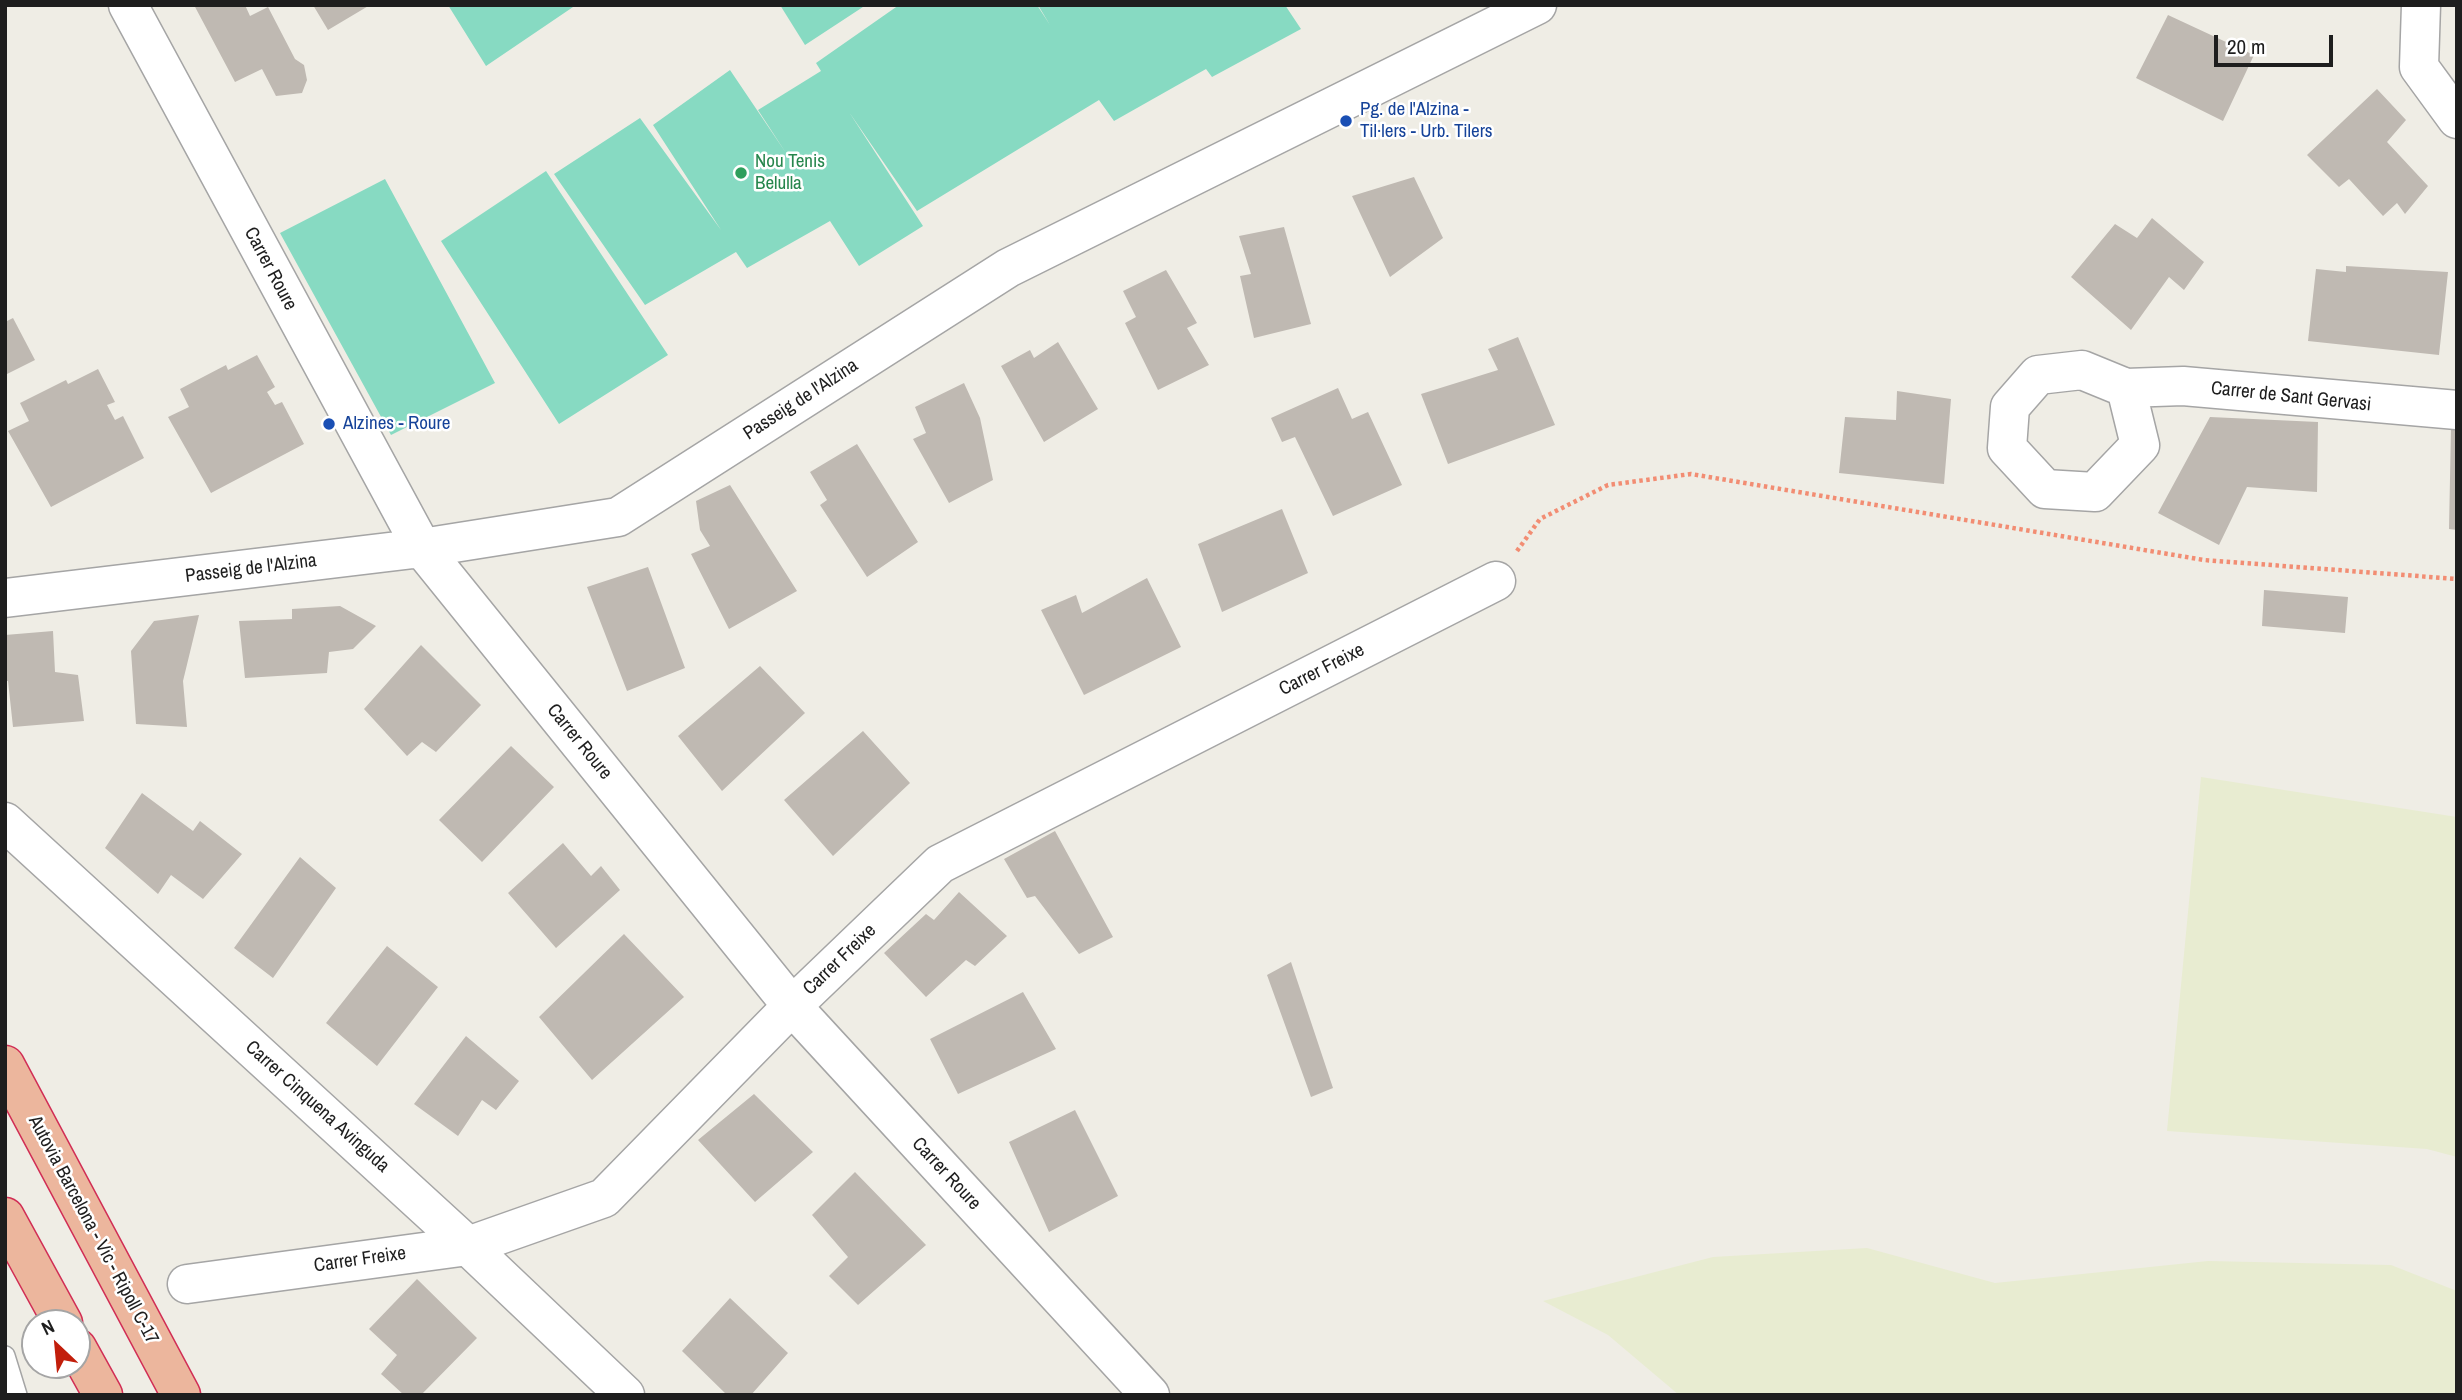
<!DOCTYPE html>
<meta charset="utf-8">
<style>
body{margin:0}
#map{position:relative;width:2462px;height:1400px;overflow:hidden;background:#efede5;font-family:"Archivo Narrow",sans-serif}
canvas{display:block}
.frame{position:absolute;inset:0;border:7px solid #1e1e1e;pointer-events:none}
.north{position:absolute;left:21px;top:1309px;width:70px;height:70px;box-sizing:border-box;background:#fff;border:2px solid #a5a5a5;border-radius:50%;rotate:334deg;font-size:19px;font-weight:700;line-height:28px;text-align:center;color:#1e1e1e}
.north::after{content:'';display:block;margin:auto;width:24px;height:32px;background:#c21e0b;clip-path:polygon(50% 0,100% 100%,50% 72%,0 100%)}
.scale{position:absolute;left:2214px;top:35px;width:119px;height:32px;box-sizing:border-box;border:4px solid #1e1e1e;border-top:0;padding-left:9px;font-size:21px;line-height:24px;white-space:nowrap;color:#1e1e1e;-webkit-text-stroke:5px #fff;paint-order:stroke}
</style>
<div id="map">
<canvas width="2462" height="1400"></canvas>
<div class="frame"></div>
<div class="north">N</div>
<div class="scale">20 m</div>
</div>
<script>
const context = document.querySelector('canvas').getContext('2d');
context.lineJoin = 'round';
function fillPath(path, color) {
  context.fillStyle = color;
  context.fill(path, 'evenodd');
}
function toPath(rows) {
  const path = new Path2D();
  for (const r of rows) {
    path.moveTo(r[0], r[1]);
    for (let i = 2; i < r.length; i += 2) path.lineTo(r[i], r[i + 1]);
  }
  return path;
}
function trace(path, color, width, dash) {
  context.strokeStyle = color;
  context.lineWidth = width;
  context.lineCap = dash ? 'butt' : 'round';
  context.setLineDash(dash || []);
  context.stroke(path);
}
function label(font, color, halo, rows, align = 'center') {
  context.font = font + ' "Archivo Narrow",sans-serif';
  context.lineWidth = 5;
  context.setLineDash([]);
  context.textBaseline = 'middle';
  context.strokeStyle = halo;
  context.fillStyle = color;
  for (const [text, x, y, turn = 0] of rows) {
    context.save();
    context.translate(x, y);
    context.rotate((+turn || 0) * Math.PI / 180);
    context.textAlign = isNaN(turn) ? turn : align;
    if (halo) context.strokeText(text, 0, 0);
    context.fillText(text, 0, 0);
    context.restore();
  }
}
fillPath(toPath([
 [2201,777,2457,817,2457,1157,2427,1149,2167,1131],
 [1867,1248,1995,1283,2208,1261,2391,1265,2457,1291,2457,1395,1679,1395,1608,1335,1543,1301,1713,1257]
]), '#e8ecd1');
fillPath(toPath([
 [448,5,576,5,486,66],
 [780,5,866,5,805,45],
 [899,5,1037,5,1050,25,1038,5,1285,5,1301,29,1212,77,1206,69,1114,121,1099,100,917,211,849,112,923,226,859,266,830,221,747,268,736,252,645,305,554,174,640,118,721,230,653,125,730,70,786,153,758,110,821,71,816,63],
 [546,171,668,355,559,424,441,241],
 [385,179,495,383,391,435,280,233]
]), '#87dac2');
fillPath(toPath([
 [194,5,245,5,250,16,268,7,295,59,304,65,307,80,302,93,276,96,262,69,235,82],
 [313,5,370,5,328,30],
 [2168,15,2254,55,2223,121,2136,78],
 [2377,89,2406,120,2387,142,2428,186,2405,214,2397,203,2383,216,2349,179,2339,187,2307,155],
 [1414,177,1443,238,1390,277,1352,196],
 [2152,218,2204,262,2184,290,2169,277,2131,330,2071,277,2115,224,2137,238],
 [1284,227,1311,324,1254,338,1240,276,1251,274,1239,236],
 [2346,266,2448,272,2439,355,2308,341,2316,269,2346,272],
 [1166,270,1197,323,1187,328,1209,365,1158,390,1125,323,1136,317,1123,291],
 [13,318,35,360,5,375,5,322],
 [1518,337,1555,425,1448,464,1421,394,1498,370,1488,349],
 [1058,342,1098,409,1044,442,1001,366,1030,350,1034,358],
 [257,355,275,387,267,392,275,405,282,402,304,444,211,493,168,417,189,407,180,389,226,365,228,370],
 [98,369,115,402,107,405,115,420,123,416,144,458,51,507,8,431,29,421,20,403,66,380,68,384],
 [964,383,980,418,993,480,949,503,913,439,926,433,915,407],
 [1338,388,1352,419,1368,412,1402,485,1333,516,1295,437,1282,442,1271,418],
 [1897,391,1951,399,1944,484,1839,473,1845,417,1896,420],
 [2210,417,2318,422,2317,492,2247,487,2219,545,2158,513],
 [2451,428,2457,428,2457,530,2449,529],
 [857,444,918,542,867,577,820,505,827,500,810,472],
 [730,485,797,591,729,629,691,554,710,546,700,530,696,501],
 [1282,509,1308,573,1222,612,1198,544],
 [648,567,685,668,627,691,587,587],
 [1147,578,1181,647,1084,695,1041,610,1076,595,1082,613],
 [2264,590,2348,597,2345,633,2262,626],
 [340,606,376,626,353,649,329,652,327,673,245,678,239,621,292,619,292,609],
 [199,615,183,681,187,727,136,724,131,651,154,621],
 [53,631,55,672,78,675,84,721,13,727,8,681,5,681,5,635],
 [421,645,481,705,436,752,422,742,407,756,364,709],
 [760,666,805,713,722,791,678,736],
 [863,731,910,783,833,856,784,800],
 [511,746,554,787,482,862,439,820],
 [142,793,193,831,200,821,242,854,203,899,171,875,158,894,105,848],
 [1055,831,1113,937,1079,954,1035,896,1027,898,1004,859],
 [563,843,591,876,601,866,620,890,556,948,508,893],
 [300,857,336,888,273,978,234,948],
 [959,892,1007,936,975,966,966,960,926,997,884,953,926,914,934,920],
 [624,934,684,997,592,1080,539,1017],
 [387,946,438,987,377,1066,326,1023],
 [1291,962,1333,1088,1311,1097,1267,975],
 [1023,992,1056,1049,958,1094,930,1039],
 [466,1036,519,1081,496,1110,482,1100,458,1136,414,1104],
 [754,1094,813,1152,755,1202,698,1140],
 [1075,1110,1118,1196,1049,1232,1009,1142],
 [855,1172,926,1245,858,1305,829,1276,848,1257,812,1215],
 [417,1279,477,1338,421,1395,404,1395,381,1374,397,1355,369,1329],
 [730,1298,788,1353,751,1395,727,1395,682,1351]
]), '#bfb9b2');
const service = toPath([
 [5,1356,17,1395]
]);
const minor = toPath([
 [128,5,422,548,792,1006,1150,1395],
 [2421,5,2419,67,2457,119],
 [2126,388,2140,445,2095,492,2045,489,2007,448,2010,407,2038,375,2082,370,2126,388,2183,386,2457,410],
 [5,598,422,548,618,517,1008,268,1537,5],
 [5,822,468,1246,625,1395],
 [187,1284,468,1246,604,1198,792,1006,940,864,1496,581]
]);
const trunk = toPath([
 [5,1065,181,1395],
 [5,1217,63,1323],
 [77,1348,103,1395]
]);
trace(service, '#a5a5a5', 22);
trace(minor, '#a5a5a5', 41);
trace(trunk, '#d12e55', 41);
trace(toPath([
 [1517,551,1540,519,1608,485,1691,474,2204,560,2457,579]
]), '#f28d73', 4.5, [3.5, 3.5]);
trace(service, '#fff', 19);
trace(minor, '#fff', 38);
trace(trunk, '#ecb69d', 38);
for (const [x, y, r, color] of [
 [1346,121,7,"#1a4fb4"],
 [741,173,7,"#2e9e5b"],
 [329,424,7,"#1a4fb4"]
]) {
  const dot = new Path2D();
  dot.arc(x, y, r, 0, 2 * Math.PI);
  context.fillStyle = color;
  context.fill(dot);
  trace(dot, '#fff', 2.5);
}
label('19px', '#164399', '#fff', [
 ["Pg. de l'Alzina -",1360,110],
 ["Til·lers - Urb. Tilers",1360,132],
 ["Alzines - Roure",343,424]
], 'left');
label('19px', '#27864d', '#fff', [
 ["Nou Tenis",755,162],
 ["Belulla",755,184]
], 'left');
label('19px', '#1e1e1e', '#fff', [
 ["Carrer Roure",270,269,62],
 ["Carrer de Sant Gervasi",2291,397,6],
 ["Passeig de l'Alzina",801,400,-33],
 ["Passeig de l'Alzina",251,569,-7],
 ["Carrer Freixe",1322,670,-27],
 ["Carrer Roure",579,742,51],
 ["Carrer Freixe",840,960,-44],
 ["Carrer Cinquena Avinguda",317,1107,42],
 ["Carrer Roure",946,1174,47],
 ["Autovia Barcelona - Vic - Ripoll C-17",93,1230,62],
 ["Carrer Freixe",360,1260,-8]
]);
</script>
